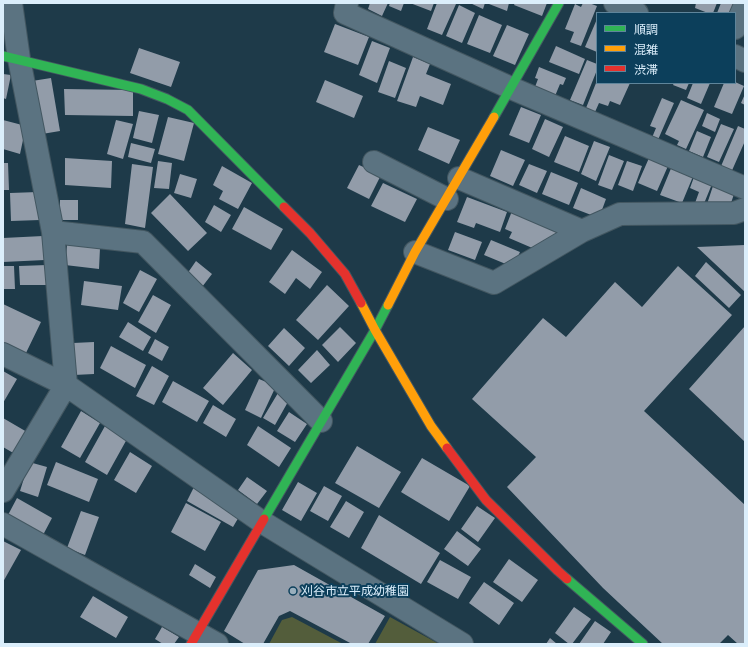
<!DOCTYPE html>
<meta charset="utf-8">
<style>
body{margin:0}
#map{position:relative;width:748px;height:647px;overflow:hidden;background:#1e3a49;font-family:"Asap Condensed","Noto Sans JP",sans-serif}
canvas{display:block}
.frame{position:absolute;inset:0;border:4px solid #dbeefb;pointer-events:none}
.legend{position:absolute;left:596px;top:12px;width:140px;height:72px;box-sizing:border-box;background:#0c3f5b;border:1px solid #5f859b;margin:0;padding:5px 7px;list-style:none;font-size:12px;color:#dbeefb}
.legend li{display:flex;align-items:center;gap:8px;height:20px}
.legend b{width:20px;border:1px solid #5f859b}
</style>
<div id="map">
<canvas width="748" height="647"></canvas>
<div class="frame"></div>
<ul class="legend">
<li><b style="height:5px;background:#30b455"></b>順調</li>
<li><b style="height:5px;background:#ff9f0a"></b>混雑</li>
<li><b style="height:5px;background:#e5322d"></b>渋滞</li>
</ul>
</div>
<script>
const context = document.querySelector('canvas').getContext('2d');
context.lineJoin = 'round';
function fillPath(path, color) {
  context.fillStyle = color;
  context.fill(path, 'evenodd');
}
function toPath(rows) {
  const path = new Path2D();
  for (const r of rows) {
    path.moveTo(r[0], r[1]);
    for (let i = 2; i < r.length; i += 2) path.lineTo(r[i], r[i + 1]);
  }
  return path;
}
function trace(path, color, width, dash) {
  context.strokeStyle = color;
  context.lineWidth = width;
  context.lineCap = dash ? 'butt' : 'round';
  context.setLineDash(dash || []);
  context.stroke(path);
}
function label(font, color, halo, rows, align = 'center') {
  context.font = font + ' "Asap Condensed","Noto Sans JP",sans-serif';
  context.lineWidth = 4;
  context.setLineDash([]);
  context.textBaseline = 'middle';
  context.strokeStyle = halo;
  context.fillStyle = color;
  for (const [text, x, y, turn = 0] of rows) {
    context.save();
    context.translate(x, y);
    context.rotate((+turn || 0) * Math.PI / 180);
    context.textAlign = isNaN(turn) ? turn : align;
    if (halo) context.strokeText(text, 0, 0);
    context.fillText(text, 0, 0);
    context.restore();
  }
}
fillPath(toPath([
 [292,617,343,644,269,644,282,620],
 [390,617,439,644,375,644]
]), '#535d3b');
fillPath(toPath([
 [370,3,388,3,382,16,368,9],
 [390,3,404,3,401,11,389,6],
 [410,3,434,3,431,11],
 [437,3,456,4,442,35,427,29],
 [470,3,485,3,483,9],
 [490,3,509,3,507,11,489,4],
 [515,3,547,3,542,16,514,5],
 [583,3,589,3,597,6,581,46,570,42,574,32,565,29,575,4,581,7],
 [696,3,717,3,713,13,708,13,695,8],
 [721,3,739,3,735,13,717,13],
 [459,5,475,13,462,43,446,36],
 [479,15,502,25,490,53,467,44],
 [597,19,597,52,585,47],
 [335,24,369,37,358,65,324,52],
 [507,25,529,34,515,65,493,56],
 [372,41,390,48,377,83,359,75],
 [556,46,585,59,579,74,549,62],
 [139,48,180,62,171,87,130,73],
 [413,57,430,64,426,74,451,84,443,105,420,96,416,107,397,101],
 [587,60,597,64,597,70,583,105,570,100],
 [389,61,406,68,395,98,378,92],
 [539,67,566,78,563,85,560,84,555,96,535,87,538,79,535,78],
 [3,74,11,75,6,99,3,98],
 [51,78,60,131,42,134,32,81],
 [325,80,363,96,354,118,316,102],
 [735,82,744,86,732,114,714,107,724,83],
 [596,83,630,83,620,105,610,101,608,106,599,103,595,112,586,108],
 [674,83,689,83,686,90,673,85],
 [693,83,710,83,701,104,687,98],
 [64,89,133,90,133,116,65,115],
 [745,94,745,105,741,103],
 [662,98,674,103,657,142,651,140,656,128,650,126],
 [681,100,704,110,686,149,677,145,679,141,665,134],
 [521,107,541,115,529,143,509,135],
 [139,111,159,115,152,143,133,138],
 [707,113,720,119,715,132,702,126],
 [168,117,194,123,184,161,158,154],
 [545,119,563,127,549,157,532,149],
 [3,120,26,126,20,154,3,149],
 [116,120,133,124,123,159,107,154],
 [721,124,734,129,719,162,707,157],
 [738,126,745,129,745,141,730,175,719,171],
 [428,127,460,140,449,164,418,150],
 [697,131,711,137,703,157,689,151],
 [565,136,589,146,579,172,554,162],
 [594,141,610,147,596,181,581,174],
 [131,143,155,149,151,163,128,157],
 [501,150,525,160,513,186,490,176],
 [609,155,624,161,612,190,598,185],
 [65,158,112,161,111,188,65,185],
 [649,158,668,166,657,191,638,183],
 [158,161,172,163,169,189,154,188],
 [627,161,642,166,633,191,618,185],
 [3,163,8,163,9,190,3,190],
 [132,164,153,167,145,228,125,224],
 [529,164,547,171,537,193,519,185],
 [359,165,381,175,369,199,347,188],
 [222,166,252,183,238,209,219,199,223,191,213,185],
 [672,166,694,174,682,203,660,195],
 [551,172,578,183,569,205,542,194],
 [180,174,197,179,191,198,174,193],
 [694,177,712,184,703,206,695,203,699,192,690,188],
 [383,183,417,199,405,222,371,206],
 [713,186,734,194,730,206,707,204],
 [581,188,606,199,599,218,573,208],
 [38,192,40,220,11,221,10,193],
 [170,194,207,233,188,251,151,213],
 [467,197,507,212,500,232,476,223,474,228,457,222],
 [60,200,78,200,78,220,60,220],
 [214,205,231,215,221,232,205,222],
 [244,207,283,229,271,250,232,229],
 [512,211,559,230,552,247,541,242,537,250,509,238,512,232,505,229],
 [455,232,482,242,475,260,448,250],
 [43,236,45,260,3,262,3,238],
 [491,240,520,252,513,267,484,255],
 [67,245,100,248,99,269,65,265],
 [745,245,745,292,697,247],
 [292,250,322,272,310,289,296,278,285,294,269,282],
 [196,261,212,274,202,287,187,274],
 [706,262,741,295,729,308,695,276],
 [47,265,48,285,20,285,19,266],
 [3,266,14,266,15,289,3,289],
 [678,266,732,315,644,411,745,505,745,644,738,644,728,635,719,644,663,644,603,588,507,487,536,457,472,399,543,318,566,337,615,282,642,307],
 [140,270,157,279,139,312,123,303],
 [84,281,122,286,118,310,81,305],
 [327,285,349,306,318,340,296,320],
 [153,295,171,305,156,333,138,322],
 [3,304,41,322,25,355,3,345],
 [128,322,151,337,143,351,119,337],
 [745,326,745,442,689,389],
 [340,327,356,343,338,362,322,345],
 [284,328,305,348,289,366,268,346],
 [155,339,169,347,162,361,148,353],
 [94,342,94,374,74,375,73,343],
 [111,346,146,365,135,388,100,368],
 [317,350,330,365,311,383,298,370],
 [233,353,252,370,223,405,203,388],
 [152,366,169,376,154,405,136,396],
 [3,371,17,379,3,403],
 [259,379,276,386,261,418,245,410],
 [173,381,209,401,197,422,162,402],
 [278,393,289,400,275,425,263,418],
 [213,405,236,419,226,437,203,423],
 [81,411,100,423,80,458,61,447],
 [289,412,307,424,295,442,277,431],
 [3,418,27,432,15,454,3,447],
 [105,426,127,439,107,475,85,462],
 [258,426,291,448,279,467,247,445],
 [357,446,401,472,379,508,335,483],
 [130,452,152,466,136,493,114,480],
 [422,458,470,486,449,521,401,492],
 [29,462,47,467,38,497,20,491],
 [56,462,98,479,89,502,47,485],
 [247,477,267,491,257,504,238,490],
 [298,482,317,493,301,521,282,510],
 [195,485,240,515,233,527,187,501],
 [324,486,342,496,328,521,310,511],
 [17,498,52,518,43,535,8,515],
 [346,501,364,512,349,538,330,527],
 [186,503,221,522,205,551,171,532],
 [477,506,495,518,478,542,461,529],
 [81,511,99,517,85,555,67,548],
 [379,515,440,553,421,584,361,548],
 [457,531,481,549,468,566,444,549],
 [3,541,21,550,3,582],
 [509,559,538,580,522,602,493,582],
 [440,560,471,577,458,599,427,582],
 [195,564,216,577,210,588,189,575],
 [294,565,385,616,368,644,352,644,290,611,279,616,263,644,245,644,224,631,258,570],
 [484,582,514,603,499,625,469,603],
 [93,596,128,617,116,638,80,617],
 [574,607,591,619,572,644,569,644,555,633],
 [595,621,611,632,603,644,579,644],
 [162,627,179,637,174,644,163,644,155,639],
 [550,638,557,644,546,644]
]), '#929ca9');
const street = toPath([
 [347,3,345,13,511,88,745,188],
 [615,3,637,13],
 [735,28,745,5],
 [735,56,745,61],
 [374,162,447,199],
 [459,178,582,231],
 [53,232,143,242,321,421],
 [415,252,494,283,582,231,620,214,734,213,745,209],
 [3,354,66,385,262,522,462,644],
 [3,491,66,385,53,232,19,59,11,3],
 [3,524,217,644]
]);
const fast = toPath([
 [3,56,141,89,167,99,188,110,284,207],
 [494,117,559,3],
 [264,519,375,330,388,305],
 [567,579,643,644]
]);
const slow = toPath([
 [361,303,375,330,431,426,447,448],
 [388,305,415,252,494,117]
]);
const jam = toPath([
 [284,207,310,233,345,274,361,303],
 [447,448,486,500,558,571,567,579],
 [191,644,264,519]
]);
trace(street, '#435761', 24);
trace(fast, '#435761', 11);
trace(slow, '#435761', 11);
trace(jam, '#435761', 11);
trace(street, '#5b7381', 22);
trace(fast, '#30b455', 9);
trace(slow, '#ff9f0a', 9);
trace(jam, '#e5322d', 9);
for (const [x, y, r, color] of [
 [293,591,4,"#99afbd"]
]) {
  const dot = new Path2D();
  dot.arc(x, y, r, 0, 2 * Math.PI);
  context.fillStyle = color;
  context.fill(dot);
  trace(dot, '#0c3f5b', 1.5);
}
label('12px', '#dbeefb', '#0c3f5b', [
 ["刈谷市立平成幼稚園",301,591]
], 'left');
</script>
